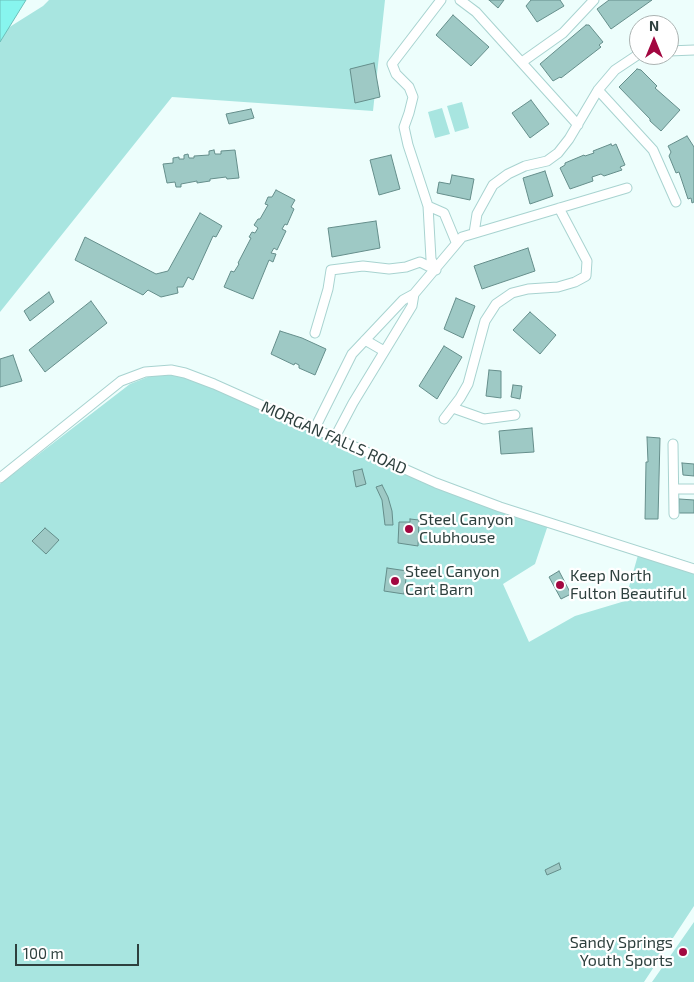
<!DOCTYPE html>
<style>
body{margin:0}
#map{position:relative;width:694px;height:982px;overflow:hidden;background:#edfefc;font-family:"Exo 2",sans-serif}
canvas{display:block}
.north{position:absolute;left:629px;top:15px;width:50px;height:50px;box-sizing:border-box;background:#fff;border:1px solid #abb3b2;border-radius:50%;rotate:0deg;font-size:14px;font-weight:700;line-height:20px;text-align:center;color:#2e403e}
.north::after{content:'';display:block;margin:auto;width:18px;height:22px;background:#a20740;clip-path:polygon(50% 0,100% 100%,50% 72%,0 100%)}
.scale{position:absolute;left:15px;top:944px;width:124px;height:22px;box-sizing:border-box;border:2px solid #2e403e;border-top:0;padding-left:6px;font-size:15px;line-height:18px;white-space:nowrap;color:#2e403e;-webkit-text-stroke:4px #fff;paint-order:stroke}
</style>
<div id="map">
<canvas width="694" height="982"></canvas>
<div class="north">N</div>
<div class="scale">100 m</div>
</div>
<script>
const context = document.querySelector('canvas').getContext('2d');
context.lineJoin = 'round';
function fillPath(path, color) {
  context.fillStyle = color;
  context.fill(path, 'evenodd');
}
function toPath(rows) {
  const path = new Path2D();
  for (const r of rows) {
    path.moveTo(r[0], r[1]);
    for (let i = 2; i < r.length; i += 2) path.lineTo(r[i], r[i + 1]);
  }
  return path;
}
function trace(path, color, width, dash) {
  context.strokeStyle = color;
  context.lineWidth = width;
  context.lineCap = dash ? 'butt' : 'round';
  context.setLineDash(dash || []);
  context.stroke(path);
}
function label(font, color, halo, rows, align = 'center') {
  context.font = font + ' "Exo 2",sans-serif';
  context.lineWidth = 4.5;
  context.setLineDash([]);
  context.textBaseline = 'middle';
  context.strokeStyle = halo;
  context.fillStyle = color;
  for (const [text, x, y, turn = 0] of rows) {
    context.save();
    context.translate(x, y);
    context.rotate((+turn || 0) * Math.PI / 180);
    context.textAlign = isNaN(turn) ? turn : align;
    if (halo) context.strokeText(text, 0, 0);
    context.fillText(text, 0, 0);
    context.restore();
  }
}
fillPath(toPath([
 [49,0,385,0,373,111,172,97,0,312,0,33,43,6],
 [462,102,469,128,455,132,447,106],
 [442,108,450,134,435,138,428,112],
 [173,367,389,464,550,519,535,564,503,584,529,642,575,616,625,601,640,548,671,556,694,564,694,906,644,982,0,982,0,484,130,384],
 [694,922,694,982,652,982]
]), '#a8e5e0');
const water = toPath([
 [0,0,26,0,0,42,0,0]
]);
fillPath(water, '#87f5ee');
trace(water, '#6cbfb9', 1);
const building = toPath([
 [489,0,504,0,498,8,489,0],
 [531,0,560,0,564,6,537,22,526,6,531,0],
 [609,0,652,0,611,29,597,9,609,0],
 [453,15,489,47,471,66,436,35,453,15],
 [586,25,589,25,603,42,599,45,601,47,561,78,560,77,553,81,540,64,586,25],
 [374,63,380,97,355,103,350,69,374,63],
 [637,69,641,70,657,86,655,88,680,110,661,131,650,121,650,119,619,87,637,69],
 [531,100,549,124,530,138,512,113,531,100],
 [251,109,254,118,229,124,226,114,251,109],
 [687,136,694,147,694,202,692,203,691,198,688,199,679,172,676,173,669,156,671,152,668,146,687,136],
 [611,144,612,146,616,144,625,165,620,167,622,170,604,176,601,174,592,177,593,181,570,189,560,168,565,165,565,163,584,155,585,156,594,153,593,151,611,144],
 [214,150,215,154,221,154,221,151,235,150,239,178,227,179,226,177,210,179,210,181,197,183,197,181,181,184,181,187,176,187,175,182,167,183,163,164,173,163,173,158,179,157,179,159,184,159,184,155,188,154,189,158,194,158,194,156,209,155,209,151,214,150],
 [391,155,400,189,379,195,370,160,391,155],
 [545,171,553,196,530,204,523,178,545,171],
 [452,175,474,179,470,200,437,193,439,182,450,184,452,175],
 [276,190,295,200,291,207,294,209,287,225,285,224,282,229,286,231,277,250,274,248,271,253,276,254,273,262,269,260,253,299,224,287,231,271,234,272,239,264,238,263,251,238,249,237,252,232,255,233,258,228,254,225,258,219,260,219,268,205,265,204,268,197,272,197,276,190],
 [200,213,222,226,216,237,213,236,193,280,188,277,183,287,177,287,178,293,161,297,148,290,143,295,75,260,85,237,156,274,168,271,200,213],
 [376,221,380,248,332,257,328,228,376,221],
 [528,248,535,271,482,289,474,266,528,248],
 [49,292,54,302,30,321,24,311,49,292],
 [456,298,475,306,463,338,444,329,456,298],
 [91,301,107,323,45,372,29,350,91,301],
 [530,312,556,335,540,354,513,330,530,312],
 [280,331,302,338,326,349,315,375,299,368,299,365,295,363,294,365,271,354,280,331],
 [444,346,462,357,437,399,419,386,444,346],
 [13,355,22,381,0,387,0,359,13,355],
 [489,370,501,371,501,398,486,396,489,370],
 [513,385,522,386,520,399,511,397,513,385],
 [532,428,534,452,501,454,499,431,532,428],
 [647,437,660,438,658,519,645,519,646,462,648,462,647,437],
 [682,463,694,464,694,476,683,475,682,463],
 [362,469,366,484,356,487,353,471,362,469],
 [382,485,388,497,392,511,393,525,385,525,382,500,376,487,382,485],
 [679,499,694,500,694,513,679,513,679,499],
 [410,519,419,520,418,546,398,543,399,522,410,522,410,519],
 [45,528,59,540,46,554,32,541,45,528],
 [387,568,407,571,404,594,384,591,387,568],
 [559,571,571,594,561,599,549,577,559,571],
 [559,863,561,869,547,875,545,870,559,863]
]);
fillPath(building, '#9ec9c5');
trace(building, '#658e8b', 1);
const street = toPath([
 [460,0,476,12,578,125],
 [669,51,694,50],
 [522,62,563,33,594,0],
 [598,90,653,150,676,202],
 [428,206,444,213,456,242],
 [474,233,477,214,493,185,508,174,525,166,547,161,558,153,569,139,598,90,615,70,639,54],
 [436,270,431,259,428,206,408,145,404,127,409,113,413,97,409,87,396,74,392,64,441,0],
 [315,333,328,289,331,270,363,266,389,269,406,267,420,262,436,270],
 [365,340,384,351],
 [453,408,484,419,515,415],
 [444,419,460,398,468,384,485,321,496,304,512,293,528,289,558,287,575,282,586,276,587,261,559,208],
 [314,430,352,354,403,300,414,294,462,237,627,188],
 [334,439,353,403,412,306,414,294],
 [673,444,674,514],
 [0,478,121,381,145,372,171,370,185,373,214,384,436,483,500,507,694,569],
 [674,489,694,489]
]);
trace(street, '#a8d3d0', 11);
trace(street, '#fff', 9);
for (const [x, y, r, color] of [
 [409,529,5,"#a20740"],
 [395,581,5,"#a20740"],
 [560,585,5,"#a20740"],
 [683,952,5,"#a20740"]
]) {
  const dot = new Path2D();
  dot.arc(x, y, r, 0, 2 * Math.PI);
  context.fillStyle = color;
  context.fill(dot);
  trace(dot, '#fff', 2);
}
label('16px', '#2e403e', '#fff', [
 ["MORGAN FALLS ROAD",334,438,24]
]);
label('16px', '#2e403e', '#fff', [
 ["Steel Canyon",419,520],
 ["Clubhouse",419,538],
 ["Steel Canyon",405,572],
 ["Cart Barn",405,590],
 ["Keep North",570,576],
 ["Fulton Beautiful",570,594],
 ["Sandy Springs",673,943,"right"],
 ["Youth Sports",673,961,"right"]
], 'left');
</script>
